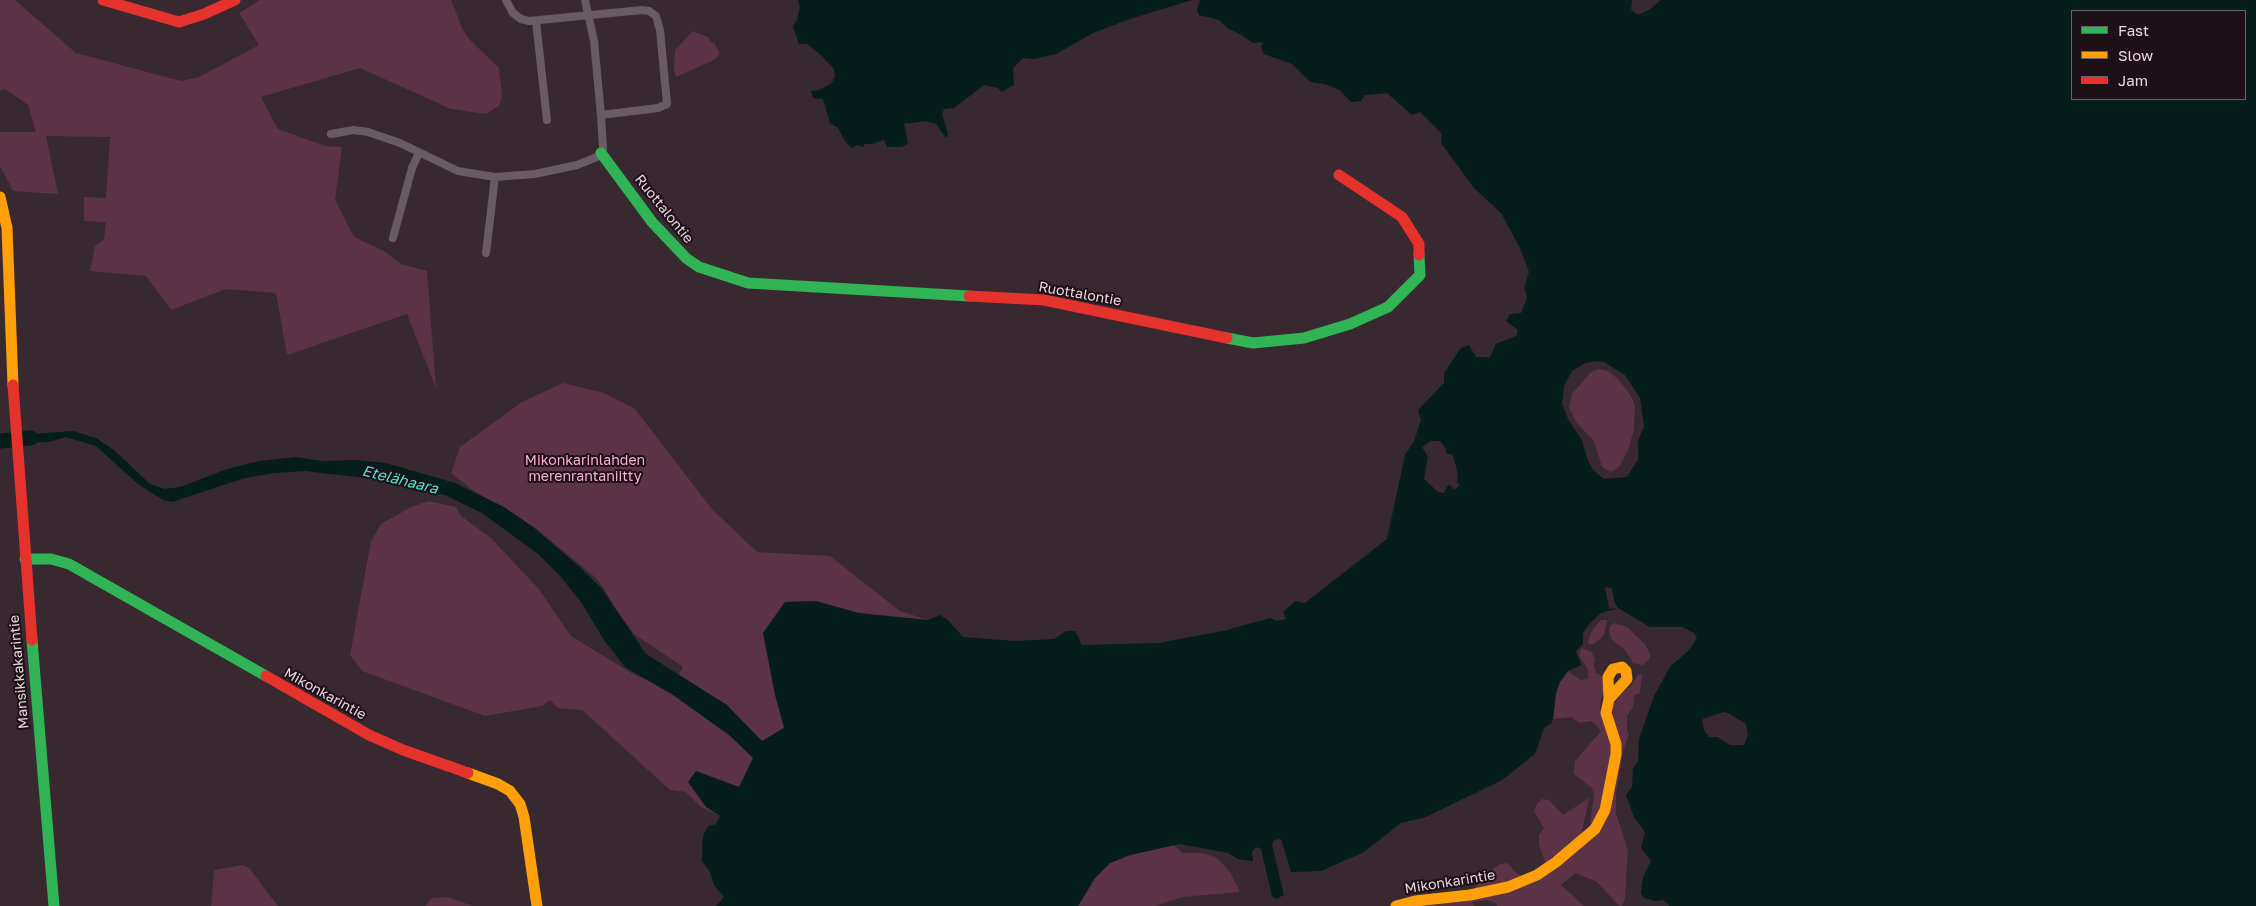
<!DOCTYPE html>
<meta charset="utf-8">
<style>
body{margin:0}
#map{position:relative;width:2256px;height:906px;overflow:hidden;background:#382830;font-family:"Golos Text",sans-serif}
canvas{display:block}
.legend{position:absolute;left:2071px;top:10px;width:175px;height:90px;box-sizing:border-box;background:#1d1016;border:1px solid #6f5f66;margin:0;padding:6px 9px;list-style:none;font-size:15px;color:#e9d6de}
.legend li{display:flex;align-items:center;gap:10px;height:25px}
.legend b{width:25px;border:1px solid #6f5f66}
</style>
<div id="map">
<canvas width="2256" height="906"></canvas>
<ul class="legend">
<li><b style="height:6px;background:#30b455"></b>Fast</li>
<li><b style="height:6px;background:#ff9f0a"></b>Slow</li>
<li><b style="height:6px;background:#e5322d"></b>Jam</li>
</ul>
</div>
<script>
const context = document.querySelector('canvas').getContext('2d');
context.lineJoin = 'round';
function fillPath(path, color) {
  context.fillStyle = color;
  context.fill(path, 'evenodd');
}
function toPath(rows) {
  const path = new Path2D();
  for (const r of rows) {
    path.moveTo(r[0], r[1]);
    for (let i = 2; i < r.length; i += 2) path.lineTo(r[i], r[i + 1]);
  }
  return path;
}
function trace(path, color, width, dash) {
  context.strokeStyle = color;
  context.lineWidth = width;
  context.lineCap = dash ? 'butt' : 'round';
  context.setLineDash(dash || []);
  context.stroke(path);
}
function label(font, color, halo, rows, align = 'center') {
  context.font = font + ' "Golos Text",sans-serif';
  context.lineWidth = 4;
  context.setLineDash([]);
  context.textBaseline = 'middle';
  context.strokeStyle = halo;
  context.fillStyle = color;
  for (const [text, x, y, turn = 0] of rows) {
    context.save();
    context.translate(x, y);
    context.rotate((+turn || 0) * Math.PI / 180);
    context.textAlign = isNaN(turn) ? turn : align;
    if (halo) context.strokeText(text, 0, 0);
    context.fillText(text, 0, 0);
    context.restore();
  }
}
fillPath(toPath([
 [0,0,15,0,76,53,181,81,199,77,259,45,239,13,260,0,451,0,463,30,470,40,499,68,502,96,499,106,486,114,451,109,360,68,261,97,278,129,325,146,342,147,335,200,354,237,384,251,401,264,427,271,436,388,407,314,287,355,276,293,226,289,171,310,146,276,90,271,95,246,104,239,106,222,84,221,84,197,106,198,110,137,46,136,58,194,13,191,0,166,0,132,36,132,28,105,5,89,0,90],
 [693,31,708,37,711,43,714,42,720,54,714,60,676,77,674,69,675,50],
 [1598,369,1608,371,1618,379,1631,396,1635,406,1634,429,1628,451,1619,467,1611,472,1602,467,1594,441,1576,422,1569,407,1572,394,1590,373],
 [563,383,604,393,635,409,712,509,757,552,830,556,900,611,928,620,906,618,801,694,765,771,713,811,720,816,701,807,686,792,670,790,582,710,558,708,550,700,542,706,485,716,362,671,350,655,371,541,381,524,411,507,429,501,456,507,461,516,491,538,538,588,571,636,633,674,670,690,683,667,634,634,613,605,604,588,595,577,534,527,471,489,451,473,460,447,522,402],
 [1601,620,1607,620,1604,635,1594,644,1589,644,1588,641,1593,629],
 [1614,623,1627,627,1646,645,1650,655,1650,658,1643,665,1633,663,1625,650,1612,640,1609,633,1610,626],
 [1582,648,1592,652,1595,660,1594,665,1596,673,1605,677,1605,687,1601,699,1600,709,1606,721,1612,754,1599,814,1589,830,1594,795,1592,788,1574,774,1575,761,1601,731,1592,721,1579,723,1571,717,1553,719,1556,693,1560,682,1568,671,1581,680,1588,679,1588,670,1579,655],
 [1642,674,1640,693,1634,695,1633,707,1627,716,1627,731,1629,734,1623,752,1616,794,1616,813,1628,851,1625,898,1622,906,1619,906,1597,882,1575,873,1561,885,1584,906,1497,906,1496,903,1487,900,1472,902,1474,906,1411,906,1518,887,1610,813,1613,704,1626,689,1630,687,1638,675],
 [1589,798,1581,837,1545,862,1539,845,1539,835,1544,828,1534,811,1537,804,1542,799,1549,800,1563,815],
 [1174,845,1182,853,1200,853,1216,857,1230,872,1240,892,1182,897,1156,906,1078,906,1095,878,1110,863,1130,855],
 [1508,863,1515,872,1522,877,1513,882,1471,891,1493,869,1500,864],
 [243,865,249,868,278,906,211,906,214,870],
 [448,897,473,906,425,906,432,898]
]), '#5b3246');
fillPath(toPath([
 [798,0,1192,0,1130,19,1093,33,1056,54,1034,59,1023,58,1013,68,1014,85,1002,92,998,88,984,85,954,108,944,109,942,114,948,134,946,138,936,124,926,121,904,124,908,143,902,147,887,147,884,140,872,144,865,144,863,147,858,145,852,148,846,143,838,128,830,123,823,99,813,98,811,91,819,90,832,83,835,76,834,69,821,55,807,44,799,44,793,26,797,20,800,7],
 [1200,0,1632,0,1631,10,1638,15,1649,10,1661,0,2256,0,2256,906,1670,906,1663,900,1655,901,1644,898,1641,893,1643,877,1651,861,1641,848,1645,832,1634,817,1626,795,1632,787,1633,768,1638,761,1639,739,1654,696,1670,667,1690,649,1697,638,1694,633,1682,627,1650,627,1618,608,1601,613,1590,623,1583,633,1583,644,1576,651,1581,665,1568,671,1560,682,1556,693,1553,719,1551,724,1544,728,1535,754,1502,780,1426,817,1401,823,1364,852,1321,871,1291,872,1281,839,1274,840,1272,845,1284,895,1276,899,1272,896,1261,849,1256,847,1252,852,1253,861,1238,859,1228,853,1180,844,1130,855,1110,863,1095,878,1078,906,716,906,724,897,714,885,710,872,702,861,702,847,703,836,708,826,716,824,720,816,706,807,688,782,696,771,739,787,753,758,729,735,673,695,625,667,604,640,581,602,561,577,538,554,482,513,445,495,430,491,374,479,305,471,274,473,245,478,172,502,163,500,138,484,96,446,66,437,49,442,21,443,20,435,73,431,86,435,96,438,114,450,150,484,164,489,180,487,227,469,259,461,295,457,322,461,354,460,386,463,455,483,504,507,533,527,583,570,602,589,646,654,727,705,762,741,784,728,775,695,763,633,785,602,816,601,859,613,928,620,940,615,948,620,963,637,1015,641,1054,639,1066,631,1075,631,1082,645,1159,643,1227,630,1270,618,1277,621,1286,619,1283,612,1295,601,1305,603,1387,539,1405,455,1414,441,1421,420,1418,410,1444,383,1444,373,1461,348,1469,345,1476,357,1490,357,1496,344,1516,336,1518,330,1506,321,1510,314,1521,313,1527,298,1524,287,1529,272,1520,248,1501,213,1474,188,1441,143,1442,134,1420,112,1412,115,1387,93,1365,95,1361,101,1351,102,1340,90,1324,84,1310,82,1292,64,1264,54,1261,47,1263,42,1253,43,1243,36,1227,28,1219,20,1199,15,1197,10],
 [2072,11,2245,11,2245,99,2072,99],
 [1595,361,1604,362,1625,375,1640,398,1644,427,1638,441,1638,459,1627,477,1604,479,1593,470,1587,458,1582,440,1569,421,1562,404,1564,386,1572,371,1585,363],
 [1431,441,1440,441,1446,449,1446,453,1452,455,1454,458,1458,475,1457,482,1460,485,1454,490,1450,485,1447,486,1444,493,1438,492,1424,479,1428,457,1422,447],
 [1723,712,1728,713,1746,724,1748,735,1744,745,1730,745,1717,737,1709,737,1705,732,1702,722,1703,719]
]), '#051d1b');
fillPath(toPath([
 [1605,587,1612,588,1614,601,1618,608,1609,609]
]), '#382830');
trace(toPath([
 [0,441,31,438]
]), '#051d1b', 15);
trace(toPath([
 [506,0,513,13,521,19,529,21,642,10,649,11,656,16,660,30,667,104,658,108,601,115],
 [536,21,547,120],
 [331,134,353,130,368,132,400,143,458,171,495,177,535,174,577,165,597,157,603,149,601,115,594,41,585,0],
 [393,238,412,168,419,153],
 [486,253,495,177]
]), '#685c62', 8);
trace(toPath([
 [601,153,652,222,686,258,699,267,748,283,969,296],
 [1227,338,1253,343,1304,338,1350,324,1388,307,1420,275,1419,255],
 [25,559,51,559,69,564,266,676],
 [32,640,54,906]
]), '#30b455', 11);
trace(toPath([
 [0,197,7,228,13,385],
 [468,773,498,784,510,791,520,804,524,817,537,906],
 [1396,906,1415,901,1470,895,1508,887,1537,875,1556,862,1595,829,1605,810,1616,754,1616,744,1606,713,1609,699,1608,677,1613,669,1622,667,1626,671,1627,679,1609,699]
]), '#ff9f0a', 11);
trace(toPath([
 [103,0,179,22,204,14,235,0],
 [1339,175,1402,217,1419,244,1419,255],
 [969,296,1044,300,1227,338],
 [13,385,32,640],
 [266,676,369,735,403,750,468,773]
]), '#e5322d', 11);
label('14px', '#e9d6de', '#1d1016', [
 ["Ruottalontie",664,209,51],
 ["Ruottalontie",1080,294,10],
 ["Mansikkakarintie",19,672,-95],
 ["Mikonkarintie",325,694,29],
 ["Mikonkarintie",1450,882,-9]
]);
label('14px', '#feafd4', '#1d1016', [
 ["Mikonkarinlahden",585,461],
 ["merenrantaniitty",585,477]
]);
label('italic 15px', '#4de4d3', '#1d1016', [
 ["Etelähaara",400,480,14]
]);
</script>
